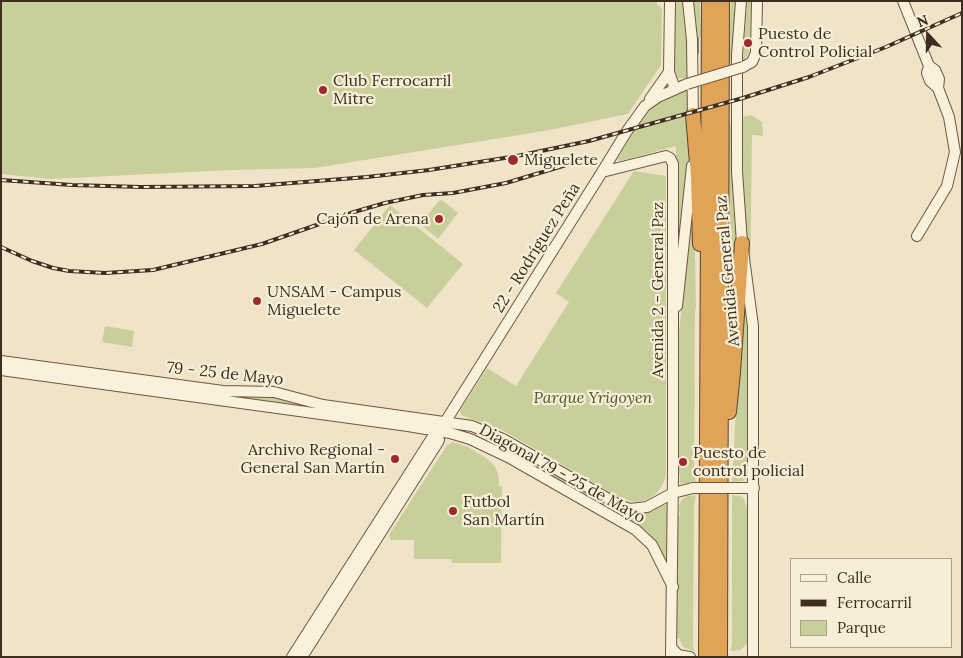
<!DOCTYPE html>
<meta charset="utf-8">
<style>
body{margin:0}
#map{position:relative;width:963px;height:658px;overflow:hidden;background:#f0e4c8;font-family:Lora,serif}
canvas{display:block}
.frame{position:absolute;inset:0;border:2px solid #3d2e20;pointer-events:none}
.legend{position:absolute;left:790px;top:558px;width:162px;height:90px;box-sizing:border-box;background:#f7eed8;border:1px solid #ada18e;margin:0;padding:6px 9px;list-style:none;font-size:15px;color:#3d2e20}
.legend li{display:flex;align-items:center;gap:10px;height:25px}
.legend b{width:25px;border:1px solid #ada18e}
.north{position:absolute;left:903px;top:10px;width:50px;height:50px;-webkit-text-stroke:4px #f7eed8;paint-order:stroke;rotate:339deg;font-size:14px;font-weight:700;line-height:20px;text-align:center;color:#3d2e20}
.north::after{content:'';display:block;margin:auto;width:18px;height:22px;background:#3d2e20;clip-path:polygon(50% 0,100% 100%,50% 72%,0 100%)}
</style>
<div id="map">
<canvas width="963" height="658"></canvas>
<div class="frame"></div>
<ul class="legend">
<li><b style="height:6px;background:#faf1dc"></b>Calle</li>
<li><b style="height:6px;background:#3d2e20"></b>Ferrocarril</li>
<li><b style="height:14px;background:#c9cf9b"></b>Parque</li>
</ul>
<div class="north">N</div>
</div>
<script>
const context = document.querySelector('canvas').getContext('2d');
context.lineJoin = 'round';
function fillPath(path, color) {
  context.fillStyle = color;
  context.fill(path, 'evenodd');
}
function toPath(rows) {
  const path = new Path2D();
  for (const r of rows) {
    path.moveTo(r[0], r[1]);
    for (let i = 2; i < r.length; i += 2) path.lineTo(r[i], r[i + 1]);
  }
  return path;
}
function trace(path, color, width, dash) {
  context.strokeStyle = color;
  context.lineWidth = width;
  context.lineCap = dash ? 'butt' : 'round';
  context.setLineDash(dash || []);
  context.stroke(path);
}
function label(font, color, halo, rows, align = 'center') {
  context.font = font + ' Lora,serif';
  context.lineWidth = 4.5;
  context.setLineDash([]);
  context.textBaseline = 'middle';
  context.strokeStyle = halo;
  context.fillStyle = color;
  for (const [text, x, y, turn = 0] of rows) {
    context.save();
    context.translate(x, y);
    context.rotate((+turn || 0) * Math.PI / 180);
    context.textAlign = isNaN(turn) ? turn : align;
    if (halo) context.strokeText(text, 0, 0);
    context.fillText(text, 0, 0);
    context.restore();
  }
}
fillPath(toPath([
 [1,1,657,1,657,5,662,8,661,65,628,114,544,131,315,168,231,170,50,179,1,174],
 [674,1,684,1,688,37,688,77,681,79,676,77,674,71],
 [692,1,700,1,701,37,696,38],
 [731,1,737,1,733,63,728,64],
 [747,1,751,1,750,48,748,55,743,60],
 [687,88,687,135,689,136,689,164,677,274,676,146,620,161,617,160,637,126,655,104],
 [751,115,762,122,763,136,752,135,750,280,743,189,743,117],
 [733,122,733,205,738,254,730,374,730,246,728,124],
 [634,171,666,176,666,475,663,484,656,494,646,500,635,502,630,501,615,495,502,430,461,415,460,411,487,368,516,386,569,302,556,293],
 [442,200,458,213,438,239,420,224,439,201],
 [694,201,696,307,695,311,694,473,696,482,680,484,680,475,678,474,679,332],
 [390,205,463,264,427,308,354,250],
 [743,287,749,336,748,473,746,478,743,481,732,482],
 [105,326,134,331,132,347,102,342],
 [266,395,317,408,317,409,231,397],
 [453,442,468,447,486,458,493,464,497,471,499,479,499,486,502,486,501,563,452,563,451,559,414,559,414,540,391,540,389,535,447,445],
 [533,464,551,474,566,479,634,513,650,511,668,503,667,562,665,561,657,543,647,531,531,465],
 [696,495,694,505,693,643,694,651,683,647,679,638,677,638,677,516,680,516,679,506,682,499,687,496],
 [732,495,741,496,744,499,747,509,748,509,747,642,746,645,740,650,731,651,732,643]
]), '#c9cf9b');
trace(toPath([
 [698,38,698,53]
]), '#6f938a', 2);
const secondary = toPath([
 [670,1,669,72,675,89],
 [688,1,692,40,693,121],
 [741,1,737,55,737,171,742,243,753,326,753,657],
 [903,1,929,66,927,73,930,81,938,88,949,117,955,152,947,186,917,236],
 [929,66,935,70,939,79,938,88],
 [743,67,752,62,756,53,757,1],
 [650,99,669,72],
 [602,172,666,156,670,158,673,164,673,473,671,657],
 [677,306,692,166],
 [1,361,223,391,274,392,323,405,472,426,503,439,621,506,630,509,647,507,673,493,693,488],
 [1,370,408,426,450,433,470,439,508,457,636,530,652,545,673,587],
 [732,488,754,488],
 [671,647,678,655,690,657],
 [292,657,432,438,437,435,602,172,627,131,645,106,658,97,687,84],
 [302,657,438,442,439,440,437,435]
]);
const highway = toPath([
 [693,115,698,175,700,244],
 [729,412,733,372,742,243],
 [706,657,709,1],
 [720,657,722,1]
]);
trace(secondary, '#6f573f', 12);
trace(highway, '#5b4430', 16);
trace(secondary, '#faf1dc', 10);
trace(highway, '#e0a458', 14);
const rail = toPath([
 [1,180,72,185,141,187,255,186,367,177,429,170,517,156,589,141,743,98,809,77,886,47,962,13],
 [1,247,32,261,53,268,69,271,105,273,153,270,262,244,354,212,385,203,423,195,453,193,506,183,583,160]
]);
trace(rail, '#3d2e20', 4);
trace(rail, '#f7eed8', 2, [5.5]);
const secondaryBridge = toPath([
 [687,84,743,67],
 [693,488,732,488]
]);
trace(secondaryBridge, '#6f573f', 12, []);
trace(secondaryBridge, '#faf1dc', 10);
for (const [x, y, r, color] of [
 [748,43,5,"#9e2a2b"],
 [323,90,5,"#9e2a2b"],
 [513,160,6,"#9e2a2b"],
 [439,219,5,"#9e2a2b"],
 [257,301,5,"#9e2a2b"],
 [395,459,5,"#9e2a2b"],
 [683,462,5,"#9e2a2b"],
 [453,511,5,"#9e2a2b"]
]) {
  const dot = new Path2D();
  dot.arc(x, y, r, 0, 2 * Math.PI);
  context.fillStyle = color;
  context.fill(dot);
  trace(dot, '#f7eed8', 2);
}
label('16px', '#3d2e20', '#f7eed8', [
 ["Puesto de",758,34],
 ["Control Policial",758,52],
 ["Club Ferrocarril",333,81],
 ["Mitre",333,99],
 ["Miguelete",524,160],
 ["Cajón de Arena",429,219,"right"],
 ["UNSAM - Campus",267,292],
 ["Miguelete",267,310],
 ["Archivo Regional -",385,450,"right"],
 ["General San Martín",385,468,"right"],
 ["Puesto de",693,453],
 ["control policial",693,471],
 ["Futbol",463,502],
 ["San Martín",463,520]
], 'left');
label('16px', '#3d2e20', '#f7eed8', [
 ["22 - Rodríguez Peña",537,248,-58],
 ["Avenida General Paz",728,271,-95],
 ["Avenida 2 - General Paz",658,290,-90],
 ["79 - 25 de Mayo",225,374,6],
 ["Diagonal 79 - 25 de Mayo",562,474,29]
]);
label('italic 16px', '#4d5a26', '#f7eed8', [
 ["Parque Yrigoyen",593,398]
]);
</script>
